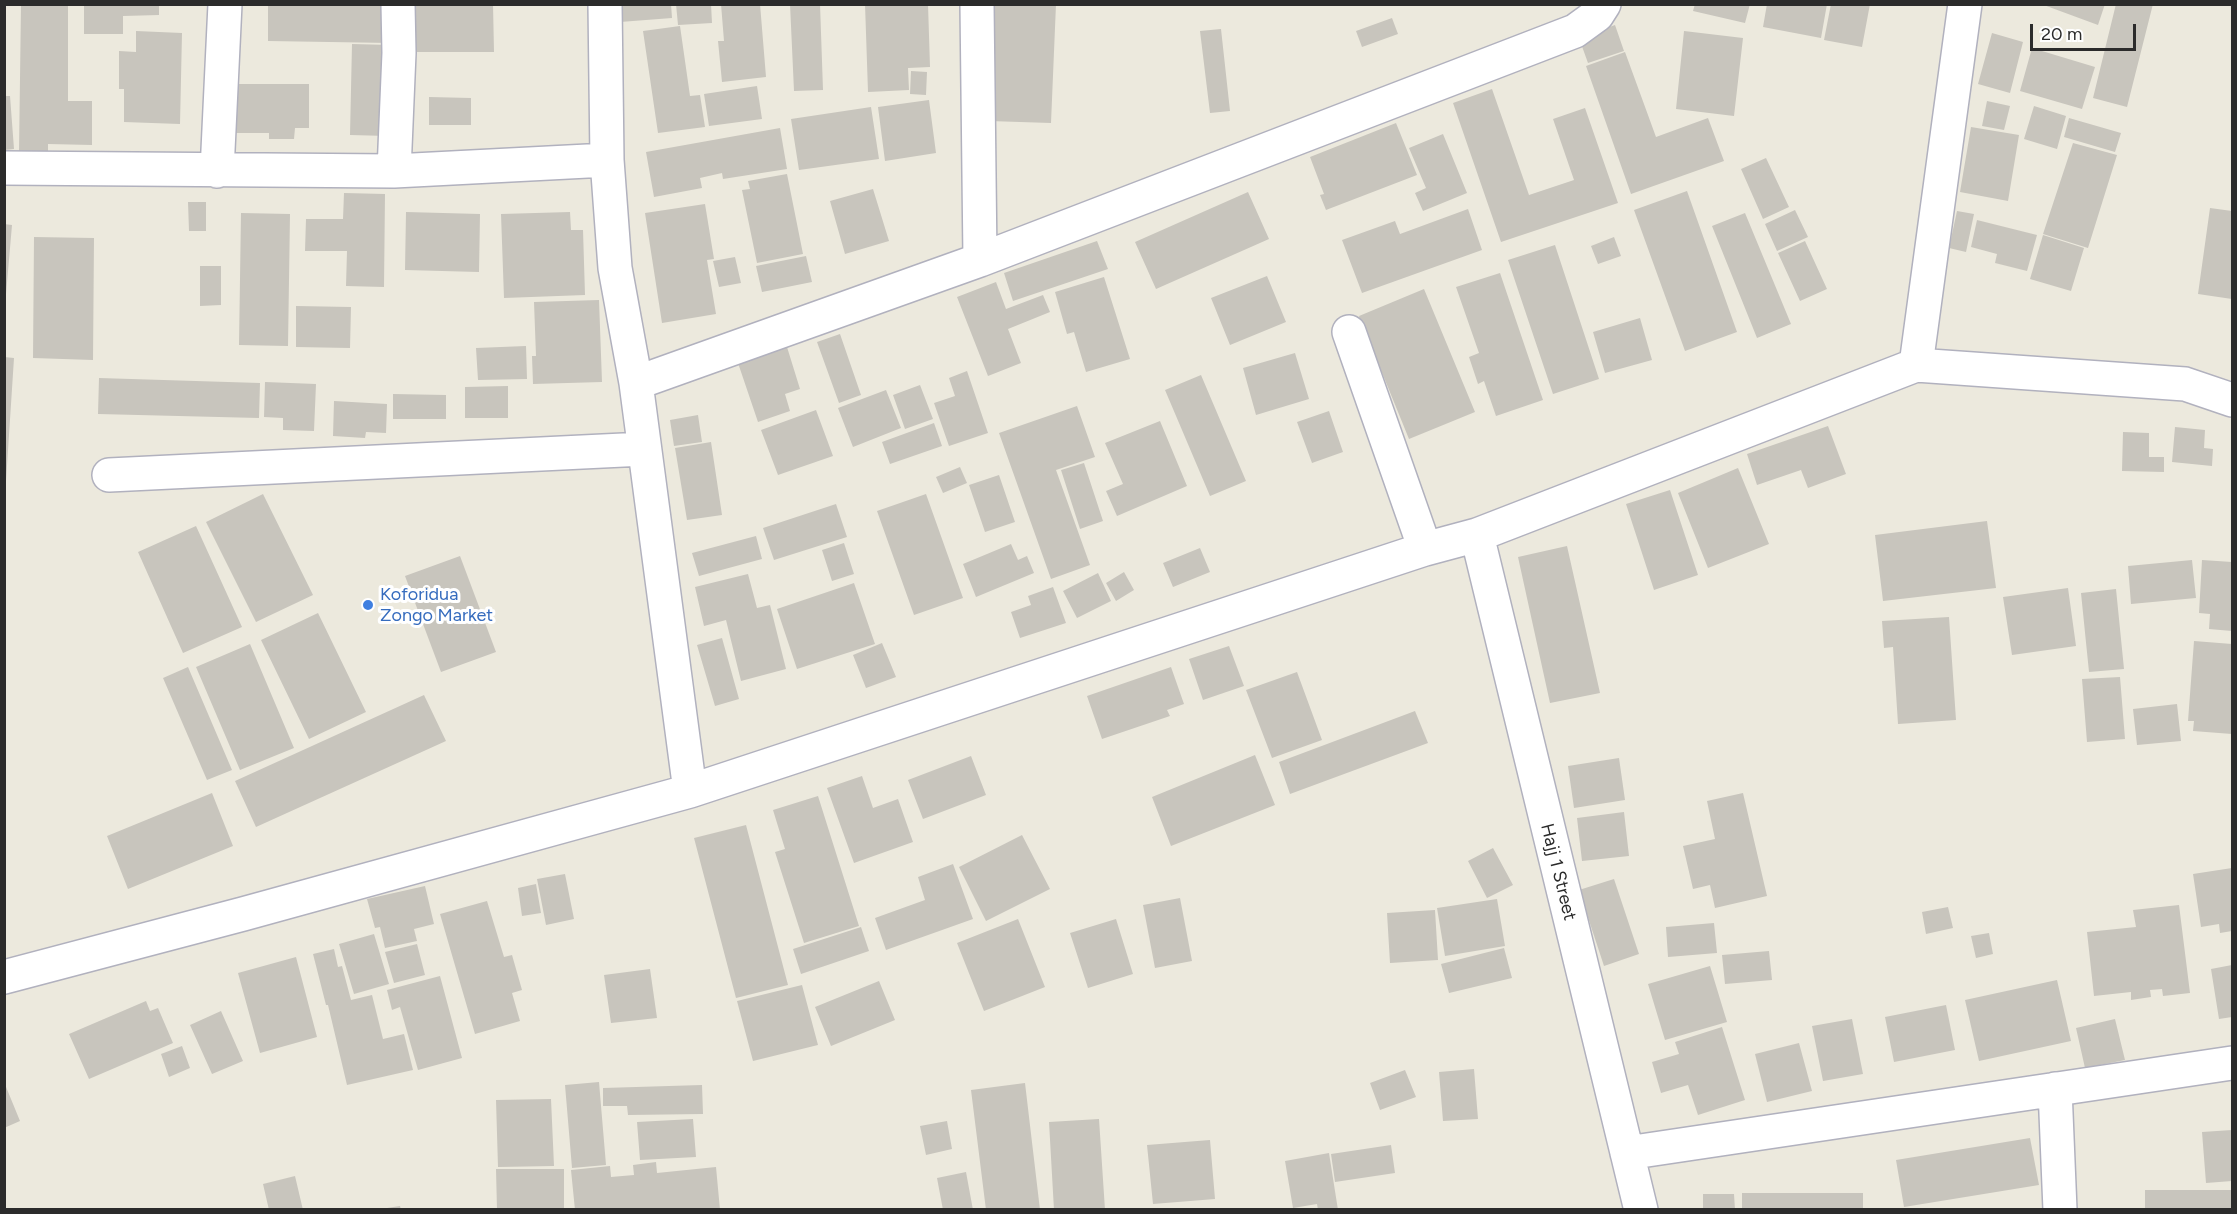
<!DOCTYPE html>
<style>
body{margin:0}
#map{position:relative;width:2237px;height:1214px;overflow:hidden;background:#ece9dd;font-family:Figtree,sans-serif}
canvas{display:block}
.frame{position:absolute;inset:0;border:6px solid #2b2b2b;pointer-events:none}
.scale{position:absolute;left:2030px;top:24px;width:106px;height:27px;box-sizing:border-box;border:3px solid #2b2b2b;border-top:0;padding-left:8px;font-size:18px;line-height:21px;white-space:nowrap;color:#2b2b2b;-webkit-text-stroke:4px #fff;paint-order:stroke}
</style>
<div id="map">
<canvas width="2237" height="1214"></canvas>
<div class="frame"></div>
<div class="scale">20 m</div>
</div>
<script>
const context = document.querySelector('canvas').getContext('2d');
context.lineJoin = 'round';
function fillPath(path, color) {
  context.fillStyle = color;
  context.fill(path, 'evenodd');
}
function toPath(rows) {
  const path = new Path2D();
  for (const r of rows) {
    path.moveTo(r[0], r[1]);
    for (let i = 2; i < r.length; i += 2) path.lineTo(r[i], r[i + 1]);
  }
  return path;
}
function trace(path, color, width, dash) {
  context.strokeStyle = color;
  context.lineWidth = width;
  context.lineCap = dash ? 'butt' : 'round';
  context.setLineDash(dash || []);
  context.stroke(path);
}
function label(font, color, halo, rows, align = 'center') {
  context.font = font + ' Figtree,sans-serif';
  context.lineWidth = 6;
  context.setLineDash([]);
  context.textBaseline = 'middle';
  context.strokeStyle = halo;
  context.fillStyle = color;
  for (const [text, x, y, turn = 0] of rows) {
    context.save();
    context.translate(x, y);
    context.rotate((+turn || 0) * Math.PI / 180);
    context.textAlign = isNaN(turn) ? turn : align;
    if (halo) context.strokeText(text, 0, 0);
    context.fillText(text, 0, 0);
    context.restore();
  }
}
fillPath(toPath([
 [21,4,68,4,68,101,92,101,92,145,48,144,48,154,19,153],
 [84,4,159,4,159,15,123,16,123,34,84,34],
 [268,4,391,4,391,43,268,41],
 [413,4,493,4,494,52,414,52],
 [619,4,671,4,672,18,620,22],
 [676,4,711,4,712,23,678,25],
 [721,4,760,4,766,77,722,82,718,41,724,41],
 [790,4,820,4,823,90,794,91],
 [865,4,928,4,930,67,908,68,909,90,868,92],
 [994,4,1056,4,1051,123,989,121],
 [1695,4,1750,4,1745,23,1693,11],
 [1767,4,1827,4,1821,38,1763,27],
 [1831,4,1870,4,1862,47,1824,40],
 [2041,4,2105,4,2098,25],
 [2116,4,2153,4,2127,107,2093,98],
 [1392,18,1398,34,1362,47,1356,31],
 [1615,25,1624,51,1588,63,1579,38],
 [680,26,690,96,700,95,705,127,658,133,643,31],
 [1221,29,1230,111,1210,113,1200,31],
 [136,31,182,33,180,124,124,122,124,89,119,89,119,51,136,52],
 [1684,31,1743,38,1734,116,1676,109],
 [1992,33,2023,42,2010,93,1978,84],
 [352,44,390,45,388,136,350,135],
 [2032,48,2095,67,2082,109,2020,91],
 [1625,52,1656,137,1708,118,1724,161,1631,194,1586,66],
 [911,71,927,72,926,95,910,94],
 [230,84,309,84,309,128,295,128,294,139,269,139,269,133,230,133],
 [757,86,762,119,709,126,704,94],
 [1492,89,1529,195,1574,180,1553,119,1585,108,1618,203,1501,242,1453,103],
 [4,96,10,96,14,149,4,150],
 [429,97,471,98,471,125,429,125],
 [929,100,936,153,885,161,878,107],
 [1987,101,2010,106,2004,130,1982,126],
 [2034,106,2066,116,2057,149,2024,139],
 [871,107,879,159,799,170,791,119],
 [2069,118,2121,133,2115,152,2064,137],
 [1396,123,1417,175,1326,210,1320,195,1324,194,1310,157],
 [1971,127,2019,135,2008,201,1960,192],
 [780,128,787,169,723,179,722,173,700,178,702,188,654,197,646,152],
 [1443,134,1467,193,1423,211,1415,193,1426,188,1409,148],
 [2073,143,2117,155,2088,248,2043,234],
 [1766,158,1789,207,1763,219,1741,169],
 [787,174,803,254,757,263,742,190,750,189,748,181],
 [873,189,889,241,845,254,830,201],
 [1687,191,1737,332,1685,351,1634,210],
 [1248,192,1269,239,1156,289,1135,242],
 [344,193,385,194,384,287,346,286,347,251,305,251,306,219,343,219],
 [188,202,206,202,206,231,189,231],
 [705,204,714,259,707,260,716,314,662,323,645,213],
 [2210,208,2232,211,2232,299,2198,294],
 [1468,209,1482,250,1362,293,1342,240,1395,221,1400,234],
 [1795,210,1808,237,1777,251,1765,224],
 [1957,211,1974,214,1966,252,1949,248],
 [406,212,480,214,479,272,405,270],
 [570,212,571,230,583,230,585,295,504,298,501,214],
 [241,213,290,214,288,346,239,345],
 [1745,213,1791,324,1757,338,1712,226],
 [1977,220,2037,235,2027,271,1995,263,1997,254,1971,247],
 [4,224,12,225,6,294,4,294],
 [2043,235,2084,248,2071,291,2030,279],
 [34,237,94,238,93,360,33,358],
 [1614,237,1621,256,1598,264,1591,246],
 [1097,241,1108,269,1013,301,1004,273],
 [1805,241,1827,289,1800,301,1778,253],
 [1555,245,1599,379,1553,394,1508,260],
 [806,256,812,282,762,292,756,266],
 [735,257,741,283,719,287,713,261],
 [200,266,221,266,221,305,200,306],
 [1500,273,1543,400,1496,416,1484,381,1478,384,1469,357,1479,353,1456,287],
 [1267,276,1286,322,1230,345,1211,298],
 [1104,277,1130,359,1086,372,1074,332,1067,334,1055,292],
 [996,282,1006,309,1043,295,1050,312,1008,329,1021,363,988,376,957,297],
 [1424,289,1475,412,1409,439,1359,316],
 [599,300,602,382,533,384,532,356,536,356,534,302],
 [296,306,351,307,350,348,296,347],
 [1640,318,1652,360,1605,373,1593,332],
 [840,334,861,395,839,403,817,342],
 [526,346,527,379,478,380,476,348],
 [787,347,800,389,785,394,790,411,758,422,738,363],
 [1295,353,1309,399,1256,415,1243,368],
 [4,357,14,358,6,481,4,481],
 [967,371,988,433,949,446,934,403,955,396,949,378],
 [1201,375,1246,481,1210,496,1165,390],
 [99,378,260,383,259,418,98,414],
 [265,382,316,384,314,431,283,430,283,418,264,417],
 [920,385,933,419,905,429,893,395],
 [508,386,508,418,465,418,465,387],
 [886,390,901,428,853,447,838,408],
 [393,394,446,395,446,419,393,419],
 [334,401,387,404,386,433,366,432,365,438,333,436],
 [1077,406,1095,457,1056,470,1090,565,1051,579,999,433],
 [816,410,833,456,778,475,761,430],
 [1329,411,1343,452,1312,463,1297,422],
 [698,415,702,442,674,446,670,420],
 [1160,421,1187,486,1117,516,1106,491,1123,484,1105,443],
 [934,423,942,446,890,464,882,442],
 [1828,426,1846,474,1808,488,1801,470,1757,485,1747,454],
 [2175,427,2205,430,2204,448,2213,449,2212,466,2172,462],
 [2123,432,2149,433,2149,457,2164,457,2164,472,2122,471],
 [711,442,722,515,687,520,675,448],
 [1084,463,1103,521,1080,529,1061,470],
 [960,467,967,483,943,493,936,477],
 [1738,468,1769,544,1708,568,1678,493],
 [999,475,1015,522,985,532,969,485],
 [1670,490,1698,575,1654,590,1626,504],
 [263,494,313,595,256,622,206,522],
 [926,494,963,598,914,615,877,511],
 [836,504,847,537,774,560,763,528],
 [1987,521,1996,588,1883,601,1875,535],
 [196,526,242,627,183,653,138,552],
 [756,536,762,559,699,576,692,553],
 [844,543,854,574,832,581,822,550],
 [1011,544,1018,560,1027,556,1034,573,976,597,963,564],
 [1567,546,1600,693,1550,703,1518,557],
 [1200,548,1210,572,1173,587,1163,563],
 [460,556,496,652,441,672,405,576],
 [2192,560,2196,598,2131,604,2128,566],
 [2202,560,2232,562,2232,631,2209,629,2210,614,2199,613],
 [1124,572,1134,590,1116,601,1106,583],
 [1098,573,1111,601,1077,618,1063,591],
 [748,574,757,608,770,605,786,669,741,681,726,620,704,626,695,587],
 [854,583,875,644,797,669,777,609],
 [1053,587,1066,623,1020,638,1011,612,1031,605,1028,596],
 [2068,588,2076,646,2012,655,2003,597],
 [2116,589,2124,669,2089,672,2081,593],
 [318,613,366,712,309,739,261,640],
 [1949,617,1956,720,1898,724,1893,647,1884,648,1882,621],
 [722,638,739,699,715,706,697,645],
 [2194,641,2232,644,2232,734,2193,731,2194,721,2188,721],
 [882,643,896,677,866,688,853,655],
 [250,644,294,748,240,770,196,667],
 [1229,646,1244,686,1203,700,1189,659],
 [188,667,232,770,207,780,163,678],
 [1171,667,1184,704,1167,710,1170,716,1102,739,1087,696],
 [1297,672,1322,740,1272,758,1246,690],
 [2120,677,2125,739,2087,742,2082,679],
 [424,695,446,741,256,827,235,781],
 [2177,704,2181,741,2137,745,2133,709],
 [1415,711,1428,743,1290,794,1279,762],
 [1255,755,1275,805,1171,846,1152,797],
 [971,756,986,795,923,819,908,780],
 [1619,758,1625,800,1574,808,1568,766],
 [862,776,873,808,898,799,913,842,854,863,827,788],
 [212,793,233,846,128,889,107,836],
 [1743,793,1767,896,1715,908,1710,885,1693,889,1683,846,1715,839,1707,801],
 [818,796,859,926,804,943,775,852,785,849,773,810],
 [1624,812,1629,856,1582,861,1577,818],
 [746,825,788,985,736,998,694,838],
 [1022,835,1050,889,986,921,959,867],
 [1493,848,1513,885,1487,898,1468,861],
 [953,864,973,919,886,950,875,918,925,900,918,877],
 [2232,868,2232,931,2220,933,2219,924,2201,927,2193,874],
 [565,874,574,919,546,925,537,879],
 [1614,879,1639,954,1604,966,1579,890],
 [536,884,541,913,522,916,518,888],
 [425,886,434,924,414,929,417,941,385,948,380,927,375,928,367,899],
 [1180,898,1192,961,1155,968,1143,905],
 [1497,899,1505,946,1445,956,1437,908],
 [487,901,504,957,512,955,522,990,512,993,520,1021,475,1034,440,914],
 [2179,905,2190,993,2163,996,2162,989,2150,990,2151,997,2131,1000,2131,992,2094,996,2087,932,2136,927,2133,910],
 [1948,907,1953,928,1926,934,1922,912],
 [1435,910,1438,960,1390,963,1387,913],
 [1018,919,1045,987,984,1011,957,943],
 [1116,919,1133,974,1088,988,1070,933],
 [1714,923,1717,953,1668,957,1666,927],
 [861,927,869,951,801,974,793,949],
 [1989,933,1993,954,1976,958,1971,936],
 [374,934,389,984,354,994,339,944],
 [417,944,425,975,394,983,385,952],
 [1504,948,1512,978,1449,993,1441,964],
 [334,949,338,967,342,966,351,1000,372,995,383,1039,404,1034,413,1070,347,1085,328,1005,326,1005,313,954],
 [1769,951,1772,980,1725,984,1722,955],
 [296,957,317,1037,260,1053,238,973],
 [2232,965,2232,1017,2219,1019,2211,969],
 [1710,966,1727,1022,1665,1040,1648,984],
 [650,969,657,1018,611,1023,604,975],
 [440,976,462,1058,418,1070,400,1007,392,1010,387,990],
 [2057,980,2071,1041,1979,1061,1965,1000],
 [879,981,895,1020,831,1046,815,1007],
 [802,985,818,1045,753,1061,737,1001],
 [146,1001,150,1011,158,1008,173,1043,89,1079,69,1034],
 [1946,1005,1955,1050,1894,1062,1885,1017],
 [221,1011,243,1061,212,1074,190,1025],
 [1852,1019,1863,1074,1823,1081,1812,1026],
 [2115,1019,2125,1060,2085,1068,2076,1028],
 [1722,1027,1745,1100,1698,1115,1688,1085,1661,1093,1652,1062,1679,1054,1675,1042],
 [1799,1043,1812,1091,1767,1102,1755,1054],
 [182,1046,190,1068,169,1077,161,1054],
 [1474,1069,1478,1119,1443,1121,1439,1072],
 [1405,1070,1416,1097,1380,1110,1370,1083],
 [4,1082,20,1121,4,1128],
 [599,1082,606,1165,572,1168,565,1085],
 [1025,1083,1040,1210,986,1210,971,1090],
 [702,1085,703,1114,628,1115,627,1106,603,1106,603,1088],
 [551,1099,554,1166,498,1167,496,1100],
 [693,1119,696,1157,640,1160,637,1122],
 [1099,1119,1105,1210,1054,1210,1049,1122],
 [947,1121,952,1149,926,1155,920,1126],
 [2232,1130,2232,1181,2206,1183,2202,1132],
 [2030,1138,2039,1185,1904,1207,1896,1160],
 [1210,1140,1215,1199,1153,1204,1147,1145],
 [1391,1145,1395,1173,1335,1182,1331,1154],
 [1329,1153,1338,1210,1318,1210,1317,1204,1293,1208,1285,1161],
 [656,1162,657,1173,716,1167,720,1210,575,1210,571,1170,610,1166,611,1177,634,1175,633,1165],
 [496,1169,564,1169,564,1210,497,1210],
 [966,1172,973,1210,943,1210,937,1178],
 [295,1176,303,1210,269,1210,263,1184],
 [2145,1190,2232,1190,2232,1210,2145,1210],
 [1742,1193,1863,1193,1863,1210,1742,1210],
 [1703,1194,1734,1194,1735,1210,1703,1210],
 [400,1206,401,1210,387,1210,387,1208]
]), '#c8c5bd');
const minor = toPath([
 [605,4,607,160,615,268,636,383,690,791],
 [977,4,980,260],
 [4,168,394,171,607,160],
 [217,171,225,4],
 [394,171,399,53,398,4],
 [1349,332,1425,549],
 [1916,365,1965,4],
 [636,383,980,260,1575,31,1597,15,1604,4],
 [109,475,644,449],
 [1477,535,1641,1210],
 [4,977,243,914,690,791,1425,549,1477,535,1916,365,2185,384,2232,400],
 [2055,1089,2060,1210],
 [1627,1153,2232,1063]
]);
trace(minor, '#b1b1be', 36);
trace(minor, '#fff', 33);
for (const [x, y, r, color] of [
 [368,605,6,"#3f7fe0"]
]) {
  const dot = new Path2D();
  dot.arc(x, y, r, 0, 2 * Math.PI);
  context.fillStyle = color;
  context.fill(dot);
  trace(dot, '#fff', 2);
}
label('18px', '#366cbe', '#fff', [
 ["Koforidua",380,595],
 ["Zongo Market",380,616]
], 'left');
label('18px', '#2b2b2b', '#fff', [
 ["Hajj 1 Street",1558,872,76]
]);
</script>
